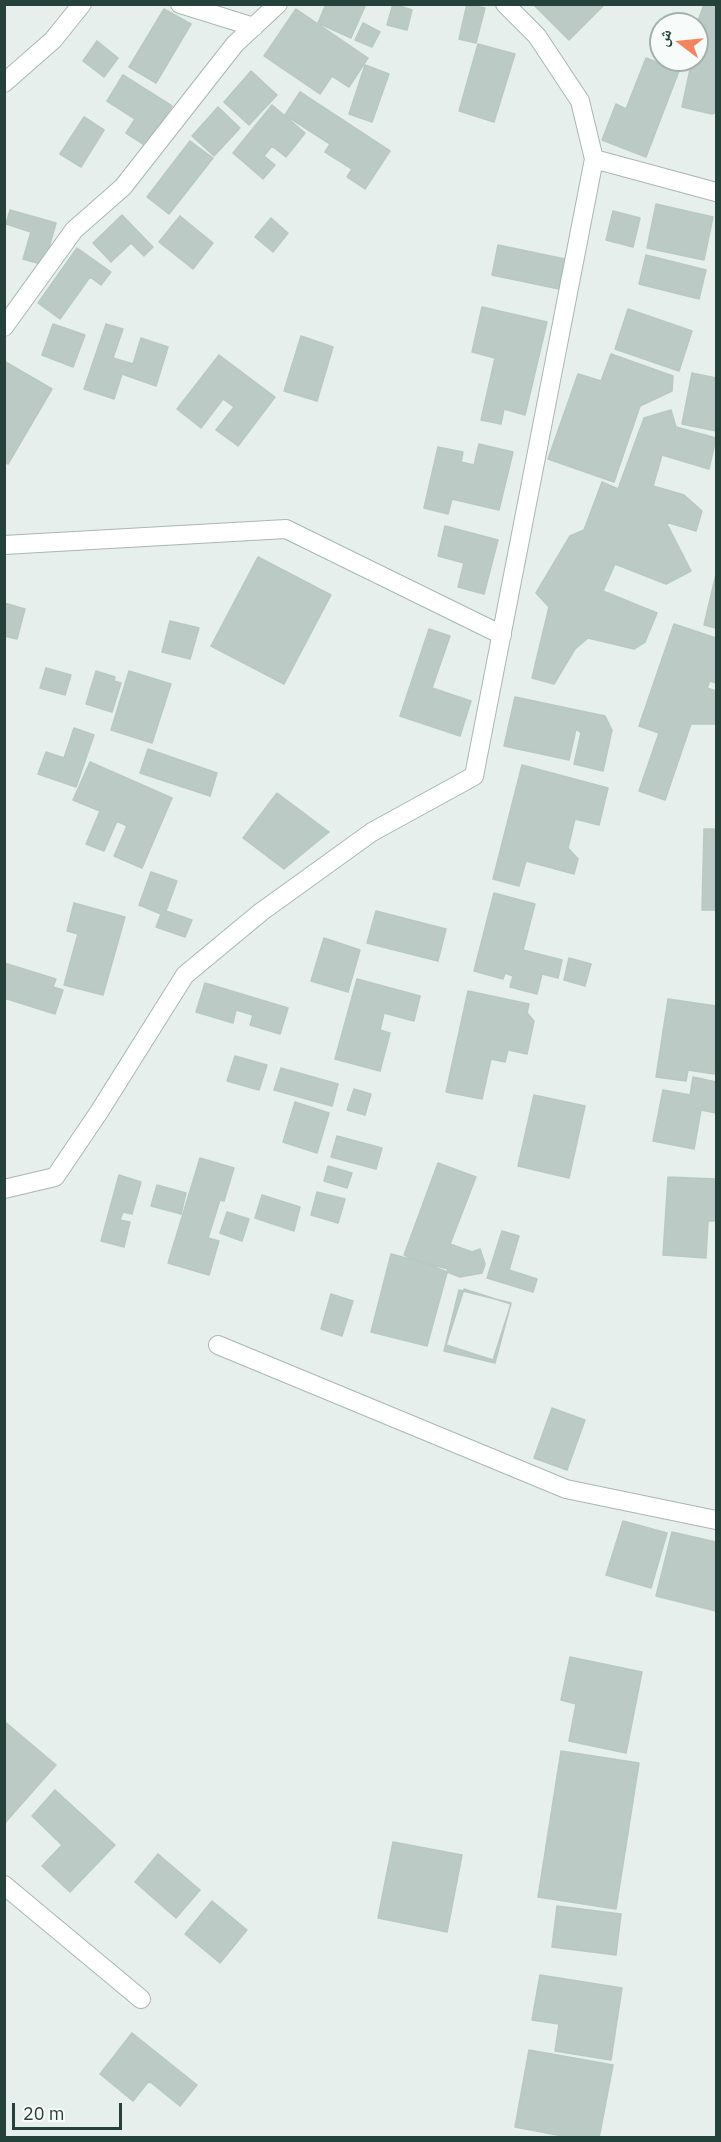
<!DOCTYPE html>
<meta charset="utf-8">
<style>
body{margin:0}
#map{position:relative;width:721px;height:2142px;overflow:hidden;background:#e6efeb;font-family:"IBM Plex Sans","Noto Naskh Arabic",sans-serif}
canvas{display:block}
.frame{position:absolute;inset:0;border:6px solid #24423a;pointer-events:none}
.north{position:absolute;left:649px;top:12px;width:60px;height:60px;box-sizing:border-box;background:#f7fbf9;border:2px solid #a3b1ad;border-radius:50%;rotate:286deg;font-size:16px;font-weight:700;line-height:24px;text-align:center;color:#24423a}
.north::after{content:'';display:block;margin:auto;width:21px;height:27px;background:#f4845f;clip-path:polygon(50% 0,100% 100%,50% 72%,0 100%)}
.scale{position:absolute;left:12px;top:2103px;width:110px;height:27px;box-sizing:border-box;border:3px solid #24423a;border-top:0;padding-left:8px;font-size:18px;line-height:21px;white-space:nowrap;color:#24423a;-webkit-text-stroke:4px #f7fbf9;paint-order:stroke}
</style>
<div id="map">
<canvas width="721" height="2142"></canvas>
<div class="frame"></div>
<div class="north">ش</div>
<div class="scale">20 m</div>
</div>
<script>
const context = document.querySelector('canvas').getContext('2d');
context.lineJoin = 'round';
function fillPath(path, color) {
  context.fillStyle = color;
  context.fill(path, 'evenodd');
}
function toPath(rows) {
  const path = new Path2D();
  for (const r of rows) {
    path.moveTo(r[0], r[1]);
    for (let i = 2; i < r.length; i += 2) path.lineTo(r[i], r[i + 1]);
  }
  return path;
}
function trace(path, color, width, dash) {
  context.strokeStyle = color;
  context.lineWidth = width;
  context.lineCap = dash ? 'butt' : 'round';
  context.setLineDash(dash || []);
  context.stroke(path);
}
const building = toPath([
 [326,4,366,4,351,38,318,23,326,4],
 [393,4,412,10,407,30,387,25,393,4],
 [467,4,485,8,476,43,459,39,467,4],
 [533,4,602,4,603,6,569,40,533,4],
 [704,4,716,4,716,112,712,114,682,107,692,60,697,60,697,24,704,4],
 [164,9,191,24,156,83,129,67,164,9],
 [296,9,368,58,349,87,332,76,320,94,264,56,296,9],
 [363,23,380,32,372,47,355,40,363,23],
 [97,41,118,58,104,77,83,61,97,41],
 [478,44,515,54,494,122,459,111,478,44],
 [646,58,679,71,646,157,602,140,616,104,626,109,646,58],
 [365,65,389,74,372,122,349,114,365,65],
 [251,71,277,95,249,125,224,102,251,71],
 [123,75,172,106,146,146,126,133,135,119,107,101,123,75],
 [300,92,390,151,365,189,347,177,352,169,325,152,330,144,285,115,300,92],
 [272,105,305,133,286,157,272,146,264,156,275,165,263,179,233,153,272,105],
 [218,107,240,128,214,156,192,136,218,107],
 [84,117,104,130,81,167,60,154,84,117],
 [190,141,213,158,169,214,147,197,190,141],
 [656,204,713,217,704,260,647,248,656,204],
 [10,210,56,223,44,265,23,259,31,232,6,224,10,210],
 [613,211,640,218,633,247,606,240,613,211],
 [122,215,153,247,144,256,131,243,111,262,93,243,122,215],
 [180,216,213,243,193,269,159,242,180,216],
 [271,218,288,233,273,252,255,237,271,218],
 [498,245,565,259,559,289,492,275,498,245],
 [77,248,111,272,101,285,90,277,60,319,38,303,77,248],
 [646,255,706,270,699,299,639,284,646,255],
 [482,307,547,322,525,415,504,409,501,424,481,420,495,358,472,352,482,307],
 [628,309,692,331,679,371,615,349,628,309],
 [53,324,85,335,73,367,42,355,53,324],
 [106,324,123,329,113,358,133,364,141,338,168,347,156,386,122,374,114,399,84,389,106,324],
 [301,336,333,347,317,401,284,391,301,336],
 [611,354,673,376,672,391,640,406,614,482,548,459,578,374,601,381,611,354],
 [219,355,275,397,238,446,216,430,234,407,223,399,201,428,177,409,219,355],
 [4,361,52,389,8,464,4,462,4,361],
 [692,373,716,378,716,431,682,424,692,373],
 [671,410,676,427,716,438,709,469,662,455,653,486,684,495,702,511,696,531,666,522,691,571,666,584,615,564,603,591,657,613,645,642,634,649,588,638,575,649,554,684,532,678,549,607,536,593,570,536,584,530,602,482,618,489,644,418,671,410],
 [479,444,513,452,499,510,452,499,448,514,424,508,438,447,463,452,461,462,474,465,479,444],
 [445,526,498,540,484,594,458,587,464,563,438,556,445,526],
 [258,557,331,595,284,684,211,646,258,557],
 [716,574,716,628,704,625,716,574],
 [4,603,25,609,17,639,4,636,4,603],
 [170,621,199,628,190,659,162,652,170,621],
 [674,624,716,638,716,683,710,681,707,688,716,691,716,724,691,724,665,800,639,791,659,733,639,726,674,624],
 [429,629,450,636,432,688,471,701,460,736,400,716,429,629],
 [46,668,71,675,65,695,40,688,46,668],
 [96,671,115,677,114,681,121,683,112,712,86,704,96,671],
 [129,671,171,684,152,743,111,730,129,671],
 [515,697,605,716,612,730,603,771,574,764,581,733,576,729,569,760,504,746,515,697],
 [74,728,94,735,76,787,38,774,46,752,64,758,74,728],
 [148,749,217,773,210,796,140,773,148,749],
 [90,762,172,798,142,868,114,856,127,826,117,821,104,851,86,844,100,811,73,800,90,762],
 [522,765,608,788,599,825,575,819,568,848,578,859,574,874,526,861,519,886,493,879,522,765],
 [277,793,329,832,284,869,243,838,277,793],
 [704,829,716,829,716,910,702,910,704,829],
 [151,872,177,881,166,911,192,920,185,937,156,927,161,914,139,905,151,872],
 [494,893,535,904,523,950,562,960,558,978,542,974,537,994,510,987,513,976,505,973,503,979,474,971,494,893],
 [74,903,125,917,103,995,64,985,78,934,67,931,74,903],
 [376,911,446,929,438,961,367,943,376,911],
 [324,938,360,950,348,992,311,981,324,938],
 [569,958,591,964,585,986,564,980,569,958],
 [4,963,56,979,53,987,63,990,55,1014,4,998,4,963],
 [357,979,420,996,414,1021,384,1013,380,1030,390,1033,380,1071,335,1059,357,979],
 [205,983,288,1008,280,1034,250,1025,253,1015,236,1010,233,1023,196,1012,205,983],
 [468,991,529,1004,527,1013,534,1021,527,1054,508,1050,505,1062,491,1059,482,1099,446,1092,468,991],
 [668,999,716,1006,716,1059,714,1074,688,1070,686,1081,656,1077,668,999],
 [235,1056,267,1065,259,1090,227,1081,235,1056],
 [281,1068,338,1084,332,1106,274,1090,281,1068],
 [693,1077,716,1082,716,1113,701,1110,694,1149,653,1141,663,1090,690,1095,693,1077],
 [354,1089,371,1094,365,1115,347,1110,354,1089],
 [534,1095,585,1106,569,1178,518,1166,534,1095],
 [295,1102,329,1113,317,1153,283,1142,295,1102],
 [337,1136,382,1148,376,1169,331,1157,337,1136],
 [200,1158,234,1168,224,1201,220,1200,208,1238,219,1241,209,1275,168,1263,200,1158],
 [438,1163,476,1177,450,1244,472,1252,480,1249,485,1264,482,1273,460,1277,404,1255,438,1163],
 [328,1166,352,1173,347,1188,324,1181,328,1166],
 [119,1175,141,1182,132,1214,123,1212,120,1220,130,1222,124,1247,101,1241,119,1175],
 [668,1177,716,1179,716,1221,708,1221,706,1258,663,1255,668,1177],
 [157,1185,186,1193,181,1214,151,1206,157,1185],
 [317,1192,345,1199,338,1223,311,1215,317,1192],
 [262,1195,300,1207,294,1231,255,1218,262,1195],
 [227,1212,249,1219,242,1241,220,1233,227,1212],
 [502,1231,519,1236,509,1270,537,1279,533,1292,487,1278,502,1231],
 [391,1254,448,1269,427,1346,371,1332,391,1254],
 [464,1289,511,1304,493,1360,446,1345,464,1289],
 [459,1290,511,1303,495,1363,444,1351,459,1290],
 [331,1294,353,1301,342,1336,321,1329,331,1294],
 [552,1408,585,1420,567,1470,534,1458,552,1408],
 [623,1521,667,1533,651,1588,606,1575,623,1521],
 [672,1532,716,1542,716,1611,656,1596,672,1532],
 [570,1657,642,1672,626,1753,569,1741,576,1704,561,1700,570,1657],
 [4,1721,56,1765,4,1824,4,1721],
 [561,1751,639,1763,616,1909,538,1897,561,1751],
 [55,1790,115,1845,70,1892,42,1866,62,1845,32,1816,55,1790],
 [393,1842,462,1855,447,1932,378,1918,393,1842],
 [158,1854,200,1890,176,1918,135,1882,158,1854],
 [212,1901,247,1930,220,1963,185,1934,212,1901],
 [557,1906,621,1914,616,1955,552,1947,557,1906],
 [540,1975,622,1988,611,2060,555,2051,559,2024,532,2020,540,1975],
 [132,2033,197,2085,180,2106,149,2081,133,2101,100,2074,132,2033],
 [529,2050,613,2065,599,2138,573,2138,515,2127,529,2050]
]);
fillPath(building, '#bbcac4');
trace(building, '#b8c9c2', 1.5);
const minor = toPath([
 [180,4,254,27],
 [4,83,53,40,82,4],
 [594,159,716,192],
 [4,327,74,230,123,187,235,44,278,4],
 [4,545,286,529,502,635],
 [4,1189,55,1177,99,1112,185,975,261,912,372,832,474,776,594,159,580,101,537,36,505,4],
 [218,1345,566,1489,716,1520],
 [4,1885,141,1999]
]);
trace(minor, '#a8b8b2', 20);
trace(minor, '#fff', 18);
</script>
